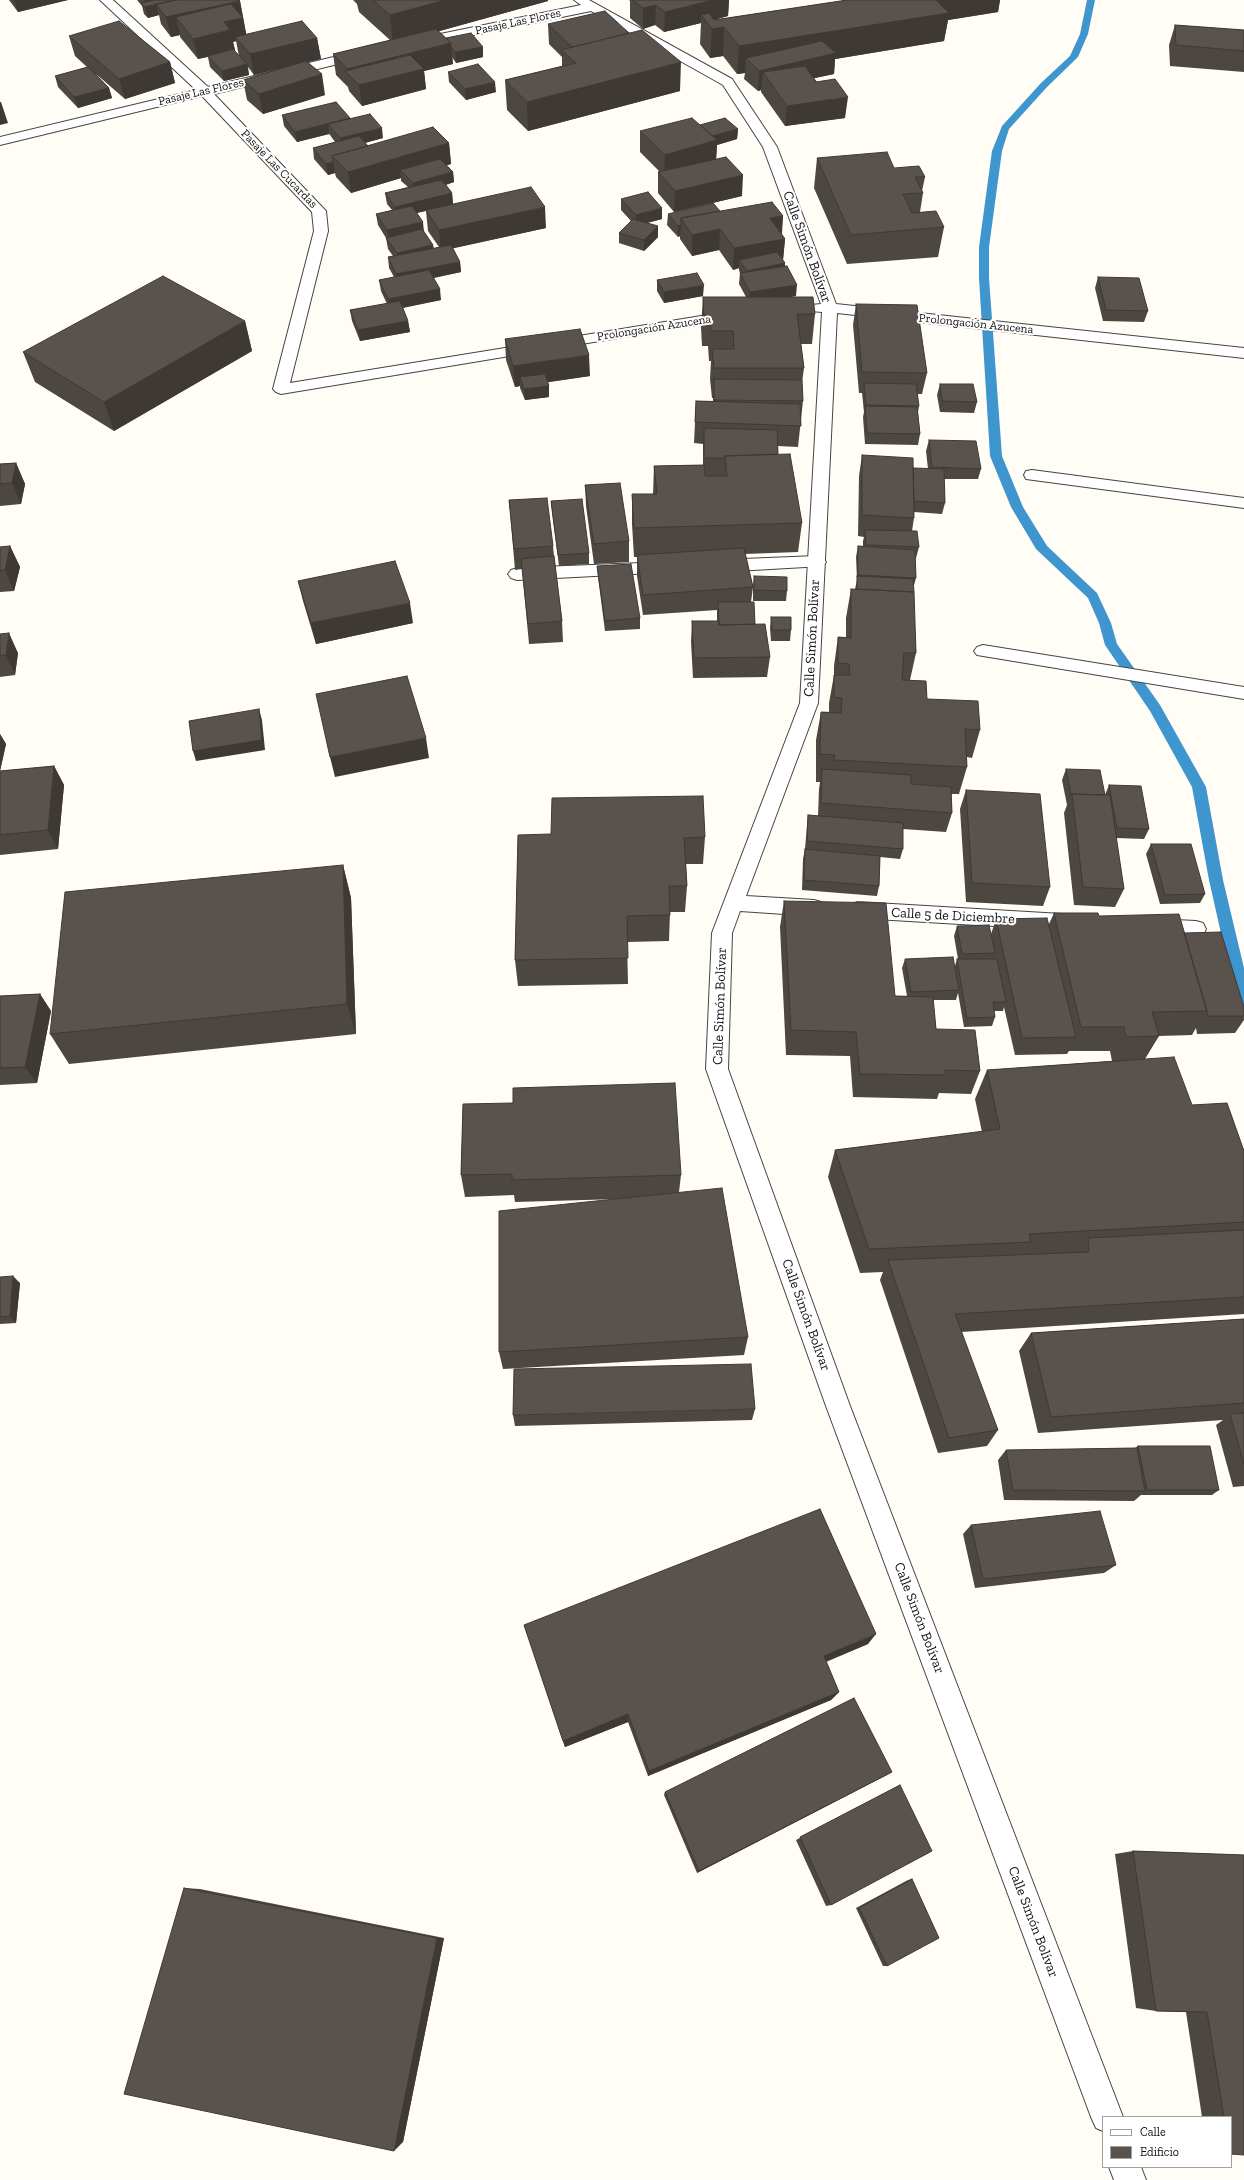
<!DOCTYPE html>
<meta charset="utf-8">
<style>
body{margin:0}
#map{position:relative;width:1244px;height:2180px;overflow:hidden;background:#fffdf5;font-family:"Zilla Slab",serif}
canvas{display:block}
.legend{position:absolute;left:1102px;top:2116px;width:130px;height:52px;box-sizing:border-box;background:#fff;border:1px solid #a0a0a0;margin:0;padding:5px 7px;list-style:none;font-size:12px;color:#111}
.legend li{display:flex;align-items:center;gap:8px;height:20px}
.legend b{width:20px;border:1px solid #a0a0a0}
</style>
<div id="map">
<canvas width="1244" height="2180"></canvas>
<ul class="legend">
<li><b style="height:5px;background:#fff"></b>Calle</li>
<li><b style="height:11px;background:#5a524d"></b>Edificio</li>
</ul>
</div>
<script>
const context = document.querySelector('canvas').getContext('2d');
context.lineJoin = 'round';
function toPath(rows) {
  const path = new Path2D();
  for (const r of rows) {
    path.moveTo(r[0], r[1]);
    for (let i = 2; i < r.length; i += 2) path.lineTo(r[i], r[i + 1]);
  }
  return path;
}
function fillPath(path, color) {
  context.fillStyle = color;
  context.fill(path, 'evenodd');
}
function trace(path, color, width, dash) {
  context.strokeStyle = color;
  context.lineWidth = width;
  context.lineCap = dash ? 'butt' : 'round';
  context.setLineDash(dash || []);
  context.stroke(path);
}
function label(font, color, halo, rows, align = 'center') {
  context.font = font + ' "Zilla Slab",serif';
  context.lineWidth = 4;
  context.setLineDash([]);
  context.textBaseline = 'middle';
  context.strokeStyle = halo;
  context.fillStyle = color;
  for (const [text, x, y, turn = 0] of rows) {
    context.save();
    context.translate(x, y);
    context.rotate((+turn || 0) * Math.PI / 180);
    context.textAlign = isNaN(turn) ? turn : align;
    if (halo) context.strokeText(text, 0, 0);
    context.fillText(text, 0, 0);
    context.restore();
  }
}
fillPath(toPath([
 [1087,0,1095,0,1088,34,1078,57,1047,87,1009,129,1002,151,989,247,989,278,1002,456,1023,507,1047,546,1097,593,1111,623,1117,644,1160,705,1206,787,1223,880,1244,968,1244,1006,1239,1004,1236,1000,1209,880,1192,787,1150,711,1105,645,1099,623,1088,598,1036,549,1011,507,990,456,979,278,979,247,992,151,1002,126,1041,83,1070,56,1080,34,1087,0]
]), '#3f96cf');
const lane = toPath([
 [817,556,823,558,826,562,823,566,718,572,712,570,709,566,712,562,718,560,817,556],
 [666,562,672,564,675,568,672,572,517,580,511,578,508,574,511,570,517,568,666,562]
]);
const street = toPath([
 [100,0,113,0,208,87,363,50,369,54,367,57,214,94,326,211,328,231,290,383,732,311,737,312,739,315,737,318,732,319,281,394,276,392,273,389,314,231,312,212,202,96,0,145,0,137,196,90,100,0],
 [574,0,589,0,732,79,777,147,836,304,1244,348,1244,358,837,313,818,703,746,896,814,900,821,902,824,908,821,914,814,916,740,911,732,933,728,1069,850,1406,1123,2117,1103,2117,1103,2131,1096,2128,1091,2117,826,1406,706,1069,712,933,800,703,822,312,811,311,809,308,811,305,821,304,763,147,723,85,591,11,416,47,410,43,416,39,581,5,574,0],
 [1032,470,1244,498,1244,508,1026,479,1024,475,1026,471,1032,470],
 [983,645,1244,687,1244,699,977,655,974,651,977,647,983,645],
 [858,902,1079,915,1086,917,1089,923,1086,929,1079,931,858,918,851,916,848,910,851,904,858,902],
 [1154,919,1196,921,1203,923,1206,929,1203,935,1196,937,1154,935,1147,933,1144,927,1147,921,1154,919],
 [1109,2167,1141,2167,1146,2180,1114,2180,1109,2167]
]);
trace(lane, '#444', 2);
trace(street, '#444', 2);
fillPath(lane, '#fff');
fillPath(street, '#fff');
fillPath(toPath([
 [9,0,68,0,18,12],
 [137,0,239,0,240,1,246,34,317,38,321,59,307,62,325,95,263,114,247,100,243,80,281,68,254,75,248,67,249,75,224,81,210,67,208,57,198,59,180,37,180,35,171,37,161,24,159,15,148,18,144,14,142,6],
 [236,41,239,56,234,51,235,50,233,42],
 [353,0,548,0,548,1,439,31,446,38,483,47,483,57,456,63,452,57,453,64,424,71,426,89,362,106,349,91,348,87,336,75,333,54,390,40,359,12,357,4],
 [629,0,729,0,728,16,714,20,847,0,1000,0,998,12,948,20,944,41,835,59,834,74,814,78,845,118,785,126,761,92,761,90,758,91,744,79,745,73,737,74,723,56,710,58,700,44,701,23,664,32,655,25,643,29,630,18,630,1],
 [548,24,680,91,528,131,507,110,505,80,562,66,562,57,549,44],
 [1175,25,1244,30,1244,72,1170,66,1169,45],
 [69,36,170,62,175,83,125,99,96,74,109,88,112,98,78,108,58,87,55,76,87,67,75,56],
 [448,72,496,92,466,100,449,82],
 [282,115,350,118,350,119,383,138,365,143,368,146,449,143,451,164,447,165,453,172,454,182,446,185,452,193,453,204,546,228,453,248,460,262,461,272,434,278,441,300,403,308,408,321,410,332,360,341,352,321,350,310,387,304,381,291,379,280,394,277,389,268,388,257,393,256,388,249,386,238,378,225,376,214,392,210,387,204,385,193,408,187,401,181,401,178,351,193,336,177,335,173,328,175,314,159,313,148,335,142,330,135,329,134,297,142,284,126],
 [426,211,428,231,439,247,434,249,433,245,424,231,416,213],
 [700,125,738,129,737,139,717,145,716,159,742,196,674,212,658,193,658,172,660,172,640,152,640,131],
 [817,158,894,168,925,177,922,191,923,193,920,212,944,227,938,257,847,264,814,188],
 [621,199,662,219,646,223,658,226,658,237,644,251,619,243,619,233,631,221,621,210],
 [720,211,783,216,782,234,785,239,783,260,785,263,785,267,796,296,790,297,815,314,812,344,801,344,804,368,802,383,803,401,798,447,778,446,778,454,802,523,798,552,745,554,753,587,751,602,755,624,770,657,767,677,693,678,691,642,692,621,717,621,717,610,643,615,637,576,637,557,634,557,632,524,632,494,653,494,654,466,703,465,703,444,694,443,696,401,713,401,713,398,712,398,710,379,711,361,709,361,708,346,702,346,701,327,703,297,746,297,739,284,740,273,739,270,739,268,733,270,719,250,692,256,680,239,680,236,678,237,667,225,668,214],
 [1098,277,1148,311,1144,322,1103,321,1095,288],
 [657,280,703,296,664,303,657,291],
 [856,304,927,373,922,394,917,394,919,406,918,412,920,434,918,445,865,444,863,417,864,412,862,393,859,393,853,325],
 [245,321,252,351,114,431,35,382,23,352],
 [505,339,590,376,547,382,549,397,525,400,520,388,520,386,515,387,506,360],
 [940,384,977,402,974,413,940,412,937,395],
 [929,440,981,469,978,479,944,479,945,503,942,514,914,512,914,518,912,531,919,547,916,558,915,558,916,578,913,589,916,653,910,680,927,699,980,730,972,758,967,757,967,767,959,794,951,794,952,813,946,832,903,829,903,849,900,859,880,857,879,886,877,896,802,890,803,859,805,849,807,825,808,815,818,816,819,789,820,782,816,782,816,740,821,712,829,712,829,703,834,675,834,666,838,637,846,638,846,618,851,589,855,589,857,580,856,557,858,546,863,547,863,541,864,537,858,536,859,476,862,455,913,468,928,469,926,451],
 [16,463,25,484,21,504,0,506,0,464],
 [585,485,629,541,629,562,594,564,586,506],
 [509,500,553,546,554,556,562,621,563,642,529,644,522,569,515,570],
 [551,501,589,553,589,564,559,566,552,512],
 [10,546,20,567,14,591,0,592,0,547],
 [597,566,640,618,640,629,605,631,598,577],
 [754,576,787,591,786,601,753,601,753,587],
 [298,581,413,623,316,644,303,601],
 [771,617,791,630,790,641,771,641,770,628],
 [0,634,18,653,15,675,0,677],
 [0,734,6,744,0,771,54,766,64,785,58,849,0,855],
 [1066,769,1105,795,1109,785,1149,829,1144,839,1116,838,1124,889,1115,907,1074,905,1064,813,1067,805,1062,780],
 [966,790,1050,887,1043,906,966,902,960,809],
 [518,835,705,837,703,864,686,864,687,886,685,912,670,912,669,941,627,942,628,984,518,986,515,960],
 [1151,844,1205,894,1200,903,1160,904,1146,854],
 [343,865,351,898,356,1034,69,1064,50,1034],
 [784,901,895,996,907,996,902,968,905,959,955,966,957,959,958,959,954,936,957,926,991,934,996,919,1049,924,1054,913,1099,916,1184,933,1244,1007,1244,1020,1235,1033,1197,1034,1196,1028,1192,1035,1159,1036,1145,1059,1192,1105,1244,1151,1244,1314,961,1332,998,1430,987,1446,938,1453,880,1280,883,1272,860,1273,828,1177,835,1150,982,1132,975,1099,987,1070,1112,1061,1110,1051,1069,1051,1067,1054,1015,1055,1004,1007,1003,1011,994,1011,995,1017,992,1026,964,1027,958,993,956,1000,933,1000,936,1029,980,1071,971,1094,939,1093,937,1099,853,1097,850,1056,786,1055,780,927],
 [40,994,51,1011,37,1083,0,1085,0,996],
 [463,1104,681,1175,679,1192,748,1337,744,1355,503,1369,499,1352,620,1199,515,1202,514,1195,465,1197,461,1175],
 [0,1277,20,1283,16,1323,0,1324],
 [1244,1319,1244,1486,1233,1487,1216,1425,1223,1420,1038,1433,1019,1351,1031,1333],
 [755,1409,752,1420,515,1426,513,1415],
 [1138,1446,1219,1490,1212,1495,1141,1495,1134,1501,1004,1500,998,1460,1006,1450,1135,1448],
 [971,1525,1116,1565,1104,1573,975,1588,963,1534],
 [524,1625,868,1644,826,1662,839,1692,831,1700,648,1776,628,1722,565,1747],
 [892,1772,697,1873,664,1795,665,1792],
 [900,1785,831,1905,826,1906,796,1840],
 [1133,1851,1244,1855,1231,2117,1202,2117,1186,2012,1156,2011,1136,2008,1115,1854],
 [912,1879,887,1966,883,1966,856,1908,908,1880],
 [184,1888,200,1889,444,1938,403,2142]
]), '#4d4742');
fillPath(toPath([
 [14,0,68,0,18,12],
 [145,0,195,0,156,4,159,15,148,18,145,7,146,7],
 [446,0,548,0,548,1,393,44,390,15],
 [713,0,729,0,728,16,706,22,701,15,701,23,664,32,665,12],
 [930,0,1000,0,998,12,948,20,944,41,835,59,834,74,774,87,763,72,761,90,758,91,759,71,746,58,745,73,737,74,739,46],
 [240,1,247,38,235,37,236,41,233,42,235,50,198,59,193,39,176,17,180,35,171,37,166,17],
 [656,5,655,25,643,29,643,8],
 [724,27,723,56,710,58,712,29],
 [317,38,321,59,254,75,250,54],
 [451,43,453,64,424,71,426,89,362,106,359,85,347,73,347,69],
 [483,47,483,57,456,63,455,52],
 [170,62,175,83,125,99,119,79],
 [681,62,680,91,528,131,527,102],
 [247,64,249,75,224,81,222,71],
 [322,74,325,95,263,114,259,94],
 [495,82,496,92,466,100,465,89],
 [109,88,112,98,78,108,74,97],
 [848,97,845,118,785,126,787,106],
 [0,102,1,102,8,123,0,125],
 [350,118,352,128,328,124,329,134,297,142,295,132],
 [382,128,383,138,341,149,340,138],
 [738,129,737,139,717,145,716,161,664,175,665,155,707,137],
 [449,143,451,164,407,177,400,170,401,178,351,193,348,172],
 [333,162,335,173,328,175,326,164],
 [453,172,454,182,414,194,413,183],
 [743,175,742,196,674,212,675,191],
 [452,193,453,204,397,218,395,207],
 [545,207,546,228,441,251,439,230],
 [662,208,662,219,636,226,636,215],
 [783,216,781,237,770,218],
 [423,222,424,232,389,241,387,230],
 [681,225,680,236,678,237,678,226],
 [658,226,658,237,644,251,644,240],
 [720,229,719,250,692,256,692,235],
 [785,239,783,260,745,267,739,260,739,268,733,270,734,248],
 [433,245,434,256,399,264,397,253],
 [460,262,461,272,397,285,396,274],
 [785,263,784,274,746,282,747,271],
 [704,285,703,296,664,303,664,292],
 [797,285,796,296,749,303,750,292],
 [440,289,441,300,390,310,388,299],
 [245,321,252,351,114,431,104,402],
 [408,321,410,332,360,341,358,330],
 [589,355,590,376,523,386,520,377,520,386,515,387,513,366],
 [549,386,549,397,525,400,524,389],
 [16,463,25,484,21,504,12,483],
 [10,546,20,567,14,591,5,570],
 [410,603,413,623,316,644,311,623],
 [9,633,18,653,15,675,6,655],
 [259,709,262,720,265,750,196,761,193,751],
 [0,734,6,744,0,771],
 [426,738,429,758,335,777,330,757],
 [54,766,64,785,58,849,48,830],
 [343,865,351,898,356,1034,347,1004],
 [40,994,51,1011,37,1083,25,1067],
 [13,1276,20,1283,16,1323,10,1316],
 [876,1634,868,1644,817,1665,824,1656],
 [839,1692,831,1700,648,1776,649,1771],
 [628,1714,628,1722,565,1747,563,1741],
 [892,1772,885,1776,697,1873,699,1871],
 [437,1938,444,1938,403,2142,394,2151]
]), '#3f3936');
const building = toPath([
 [154,0,176,0,145,7,141,3,154,0],
 [176,0,239,0,240,1,166,17,156,4,176,0],
 [373,0,446,0,390,15,373,0],
 [633,0,713,0,665,12,656,5,643,8,633,0],
 [847,0,936,0,949,13,739,46,724,27,712,29,701,15,709,13,714,20,847,0],
 [231,4,243,18,224,22,230,30,193,39,176,17,231,4],
 [605,11,629,33,572,47,548,24,605,11],
 [119,21,170,62,119,79,69,36,119,21],
 [302,21,317,38,250,54,235,37,302,21],
 [1175,25,1244,30,1244,51,1176,45,1175,25],
 [436,29,451,43,347,69,333,54,436,29],
 [642,30,681,62,527,102,505,80,576,63,561,50,642,30],
 [471,33,483,47,455,52,451,47,451,43,446,38,471,33],
 [822,41,836,53,759,71,746,58,822,41],
 [233,49,247,64,222,71,208,56,233,49],
 [410,55,424,69,359,85,345,71,410,55],
 [306,61,322,74,259,94,243,80,306,61],
 [478,64,495,82,465,89,448,72,478,64],
 [805,66,816,82,835,79,848,97,787,106,763,72,805,66],
 [88,67,109,88,74,97,55,76,88,67],
 [336,102,350,118,295,132,282,115,336,102],
 [370,114,382,128,340,138,328,124,370,114],
 [692,118,717,140,665,155,640,131,692,118],
 [725,118,738,129,712,136,700,125,725,118],
 [433,127,449,143,348,172,332,156,433,127],
 [359,136,368,146,332,156,333,162,326,164,313,148,359,136],
 [887,152,894,168,919,166,925,177,915,177,923,193,903,194,912,213,936,211,944,227,851,235,817,158,887,152],
 [726,157,743,175,675,191,658,172,726,157],
 [440,159,453,172,413,183,400,170,440,159],
 [442,180,452,193,395,207,385,193,442,180],
 [531,187,545,207,439,230,426,210,531,187],
 [648,192,662,208,636,215,621,199,648,192],
 [772,202,783,216,770,218,785,239,734,248,720,229,692,235,681,218,772,202],
 [713,203,720,211,681,218,681,225,678,226,668,214,713,203],
 [412,206,423,222,387,230,376,214,412,206],
 [633,219,658,226,644,240,619,233,633,219],
 [422,229,433,245,397,253,386,238,422,229],
 [451,245,460,262,396,274,388,257,451,245],
 [777,252,785,263,747,271,739,260,777,252],
 [787,266,797,285,750,292,740,273,787,266],
 [429,270,440,289,388,299,379,280,429,270],
 [697,273,704,285,664,292,657,280,697,273],
 [163,276,245,321,104,402,23,352,163,276],
 [1098,277,1139,278,1148,311,1106,310,1098,277],
 [703,297,813,297,815,314,797,314,804,368,714,368,712,349,734,349,733,331,711,331,710,316,704,316,703,297],
 [400,301,408,321,358,330,350,310,400,301],
 [856,304,917,305,927,373,862,372,856,304],
 [580,329,589,355,513,366,505,339,580,329],
 [545,374,549,386,524,389,520,377,545,374],
 [714,379,802,380,803,401,714,400,714,379],
 [864,383,916,384,919,406,866,405,864,383],
 [940,384,973,384,977,402,942,401,940,384],
 [696,401,800,404,801,426,695,422,696,401],
 [865,406,917,407,920,434,867,433,865,406],
 [704,428,777,430,778,454,725,456,724,458,704,458,704,428],
 [929,440,976,441,981,469,932,467,929,440],
 [790,454,802,523,634,528,632,494,657,494,654,466,704,465,705,476,727,476,725,456,790,454],
 [862,455,913,458,914,518,862,515,862,455],
 [16,463,12,483,0,484,0,464,16,463],
 [913,468,944,469,945,503,914,501,913,468],
 [620,483,629,541,594,544,585,485,620,483],
 [547,498,553,546,514,549,509,500,547,498],
 [582,499,589,553,558,555,551,501,582,499],
 [865,530,917,531,919,547,866,545,865,530],
 [10,546,5,570,0,571,0,547,10,546],
 [858,546,915,550,916,578,858,575,858,546],
 [744,548,753,587,643,595,637,555,744,548],
 [554,556,562,621,528,624,521,559,554,556],
 [395,561,410,603,311,623,298,581,395,561],
 [631,564,640,618,605,621,597,566,631,564],
 [754,576,787,577,787,591,754,590,754,576],
 [857,576,913,579,914,592,857,589,857,576],
 [851,589,914,592,916,653,904,653,902,680,926,681,927,699,978,701,980,730,965,729,967,767,834,760,835,755,820,754,821,712,841,713,842,698,834,697,834,675,850,675,849,664,838,663,838,637,851,638,851,589],
 [718,602,754,602,755,624,719,625,718,602],
 [771,617,791,617,791,630,772,630,771,617],
 [692,621,719,621,719,625,765,624,770,657,694,658,692,621],
 [9,633,6,655,0,656,0,634,9,633],
 [407,676,426,738,330,757,316,694,407,676],
 [259,709,262,740,193,751,189,721,259,709],
 [54,766,48,830,0,835,0,771,54,766],
 [822,769,911,775,911,784,951,787,952,813,821,803,822,769],
 [1066,769,1100,770,1105,795,1072,794,1071,795,1066,769],
 [1109,785,1141,786,1149,829,1117,828,1109,785],
 [966,790,1040,794,1050,887,972,883,966,790],
 [1072,794,1110,795,1124,889,1083,887,1072,794],
 [703,796,705,837,684,838,687,886,669,886,670,915,627,916,628,958,515,960,518,835,551,834,552,798,703,796],
 [808,815,903,823,903,849,807,841,808,815],
 [1151,844,1191,844,1205,894,1165,895,1151,844],
 [805,849,880,856,879,886,804,880,805,849],
 [343,865,347,1004,50,1034,65,892,343,865],
 [784,901,886,903,895,996,933,997,936,1029,975,1030,980,1071,945,1070,946,1075,860,1074,856,1032,791,1030,784,901],
 [1054,913,1098,913,1099,916,1179,914,1207,1011,1152,1012,1159,1036,1126,1037,1124,1027,1081,1027,1054,913],
 [1047,918,1076,1037,1022,1038,996,919,1047,918],
 [989,925,995,953,962,954,957,926,989,925],
 [1221,932,1244,1007,1244,1016,1208,1016,1184,933,1221,932],
 [953,957,959,990,911,992,905,959,953,957],
 [957,959,997,959,1006,1002,993,1002,995,1017,967,1018,957,959],
 [40,994,25,1067,0,1068,0,996,40,994],
 [1174,1057,1192,1105,1227,1103,1244,1151,1244,1222,1029,1234,1031,1242,869,1249,835,1150,1000,1129,987,1070,1174,1057],
 [675,1083,681,1175,512,1180,512,1174,461,1175,463,1104,513,1103,513,1088,675,1083],
 [722,1188,748,1337,499,1352,499,1211,722,1188],
 [1244,1230,1244,1297,955,1314,998,1430,949,1438,888,1260,1089,1252,1088,1238,1244,1230],
 [13,1276,10,1316,0,1317,0,1277,13,1276],
 [1244,1319,1244,1403,1051,1417,1031,1333,1244,1319],
 [751,1364,755,1409,513,1415,514,1369,751,1364],
 [1244,1413,1244,1464,1230,1414,1244,1413],
 [1138,1446,1210,1446,1219,1490,1147,1490,1138,1446],
 [1137,1448,1145,1491,1013,1490,1006,1450,1137,1448],
 [820,1509,876,1634,824,1656,839,1692,649,1771,628,1714,563,1741,524,1625,820,1509],
 [1100,1511,1116,1565,983,1579,971,1525,1100,1511],
 [854,1698,892,1772,699,1871,665,1792,854,1698],
 [900,1785,932,1851,831,1905,800,1837,900,1785],
 [1133,1851,1244,1855,1244,2155,1231,2154,1231,2117,1224,2117,1207,2012,1156,2011,1133,1851],
 [912,1879,939,1938,887,1966,859,1908,912,1879],
 [184,1888,437,1938,394,2151,124,2094,184,1888]
]);
fillPath(building, '#5a524d');
trace(building, '#3f3936', 1);
label('12px', '#111', '#fff', [
 ["Pasaje Las Flores",518,22,-12],
 ["Pasaje Las Flores",201,92,-13],
 ["Pasaje Las Cucardas",279,169,46],
 ["Prolongación Azucena",976,324,6],
 ["Prolongación Azucena",654,328,-9]
]);
label('14px', '#111', '#fff', [
 ["Calle Simón Bolívar",807,247,70],
 ["Calle Simón Bolívar",812,638,-87],
 ["Calle 5 de Diciembre",953,916,3],
 ["Calle Simón Bolívar",720,1006,-88],
 ["Calle Simón Bolívar",806,1315,70],
 ["Calle Simón Bolívar",919,1618,69],
 ["Calle Simón Bolívar",1033,1922,69]
]);
</script>
